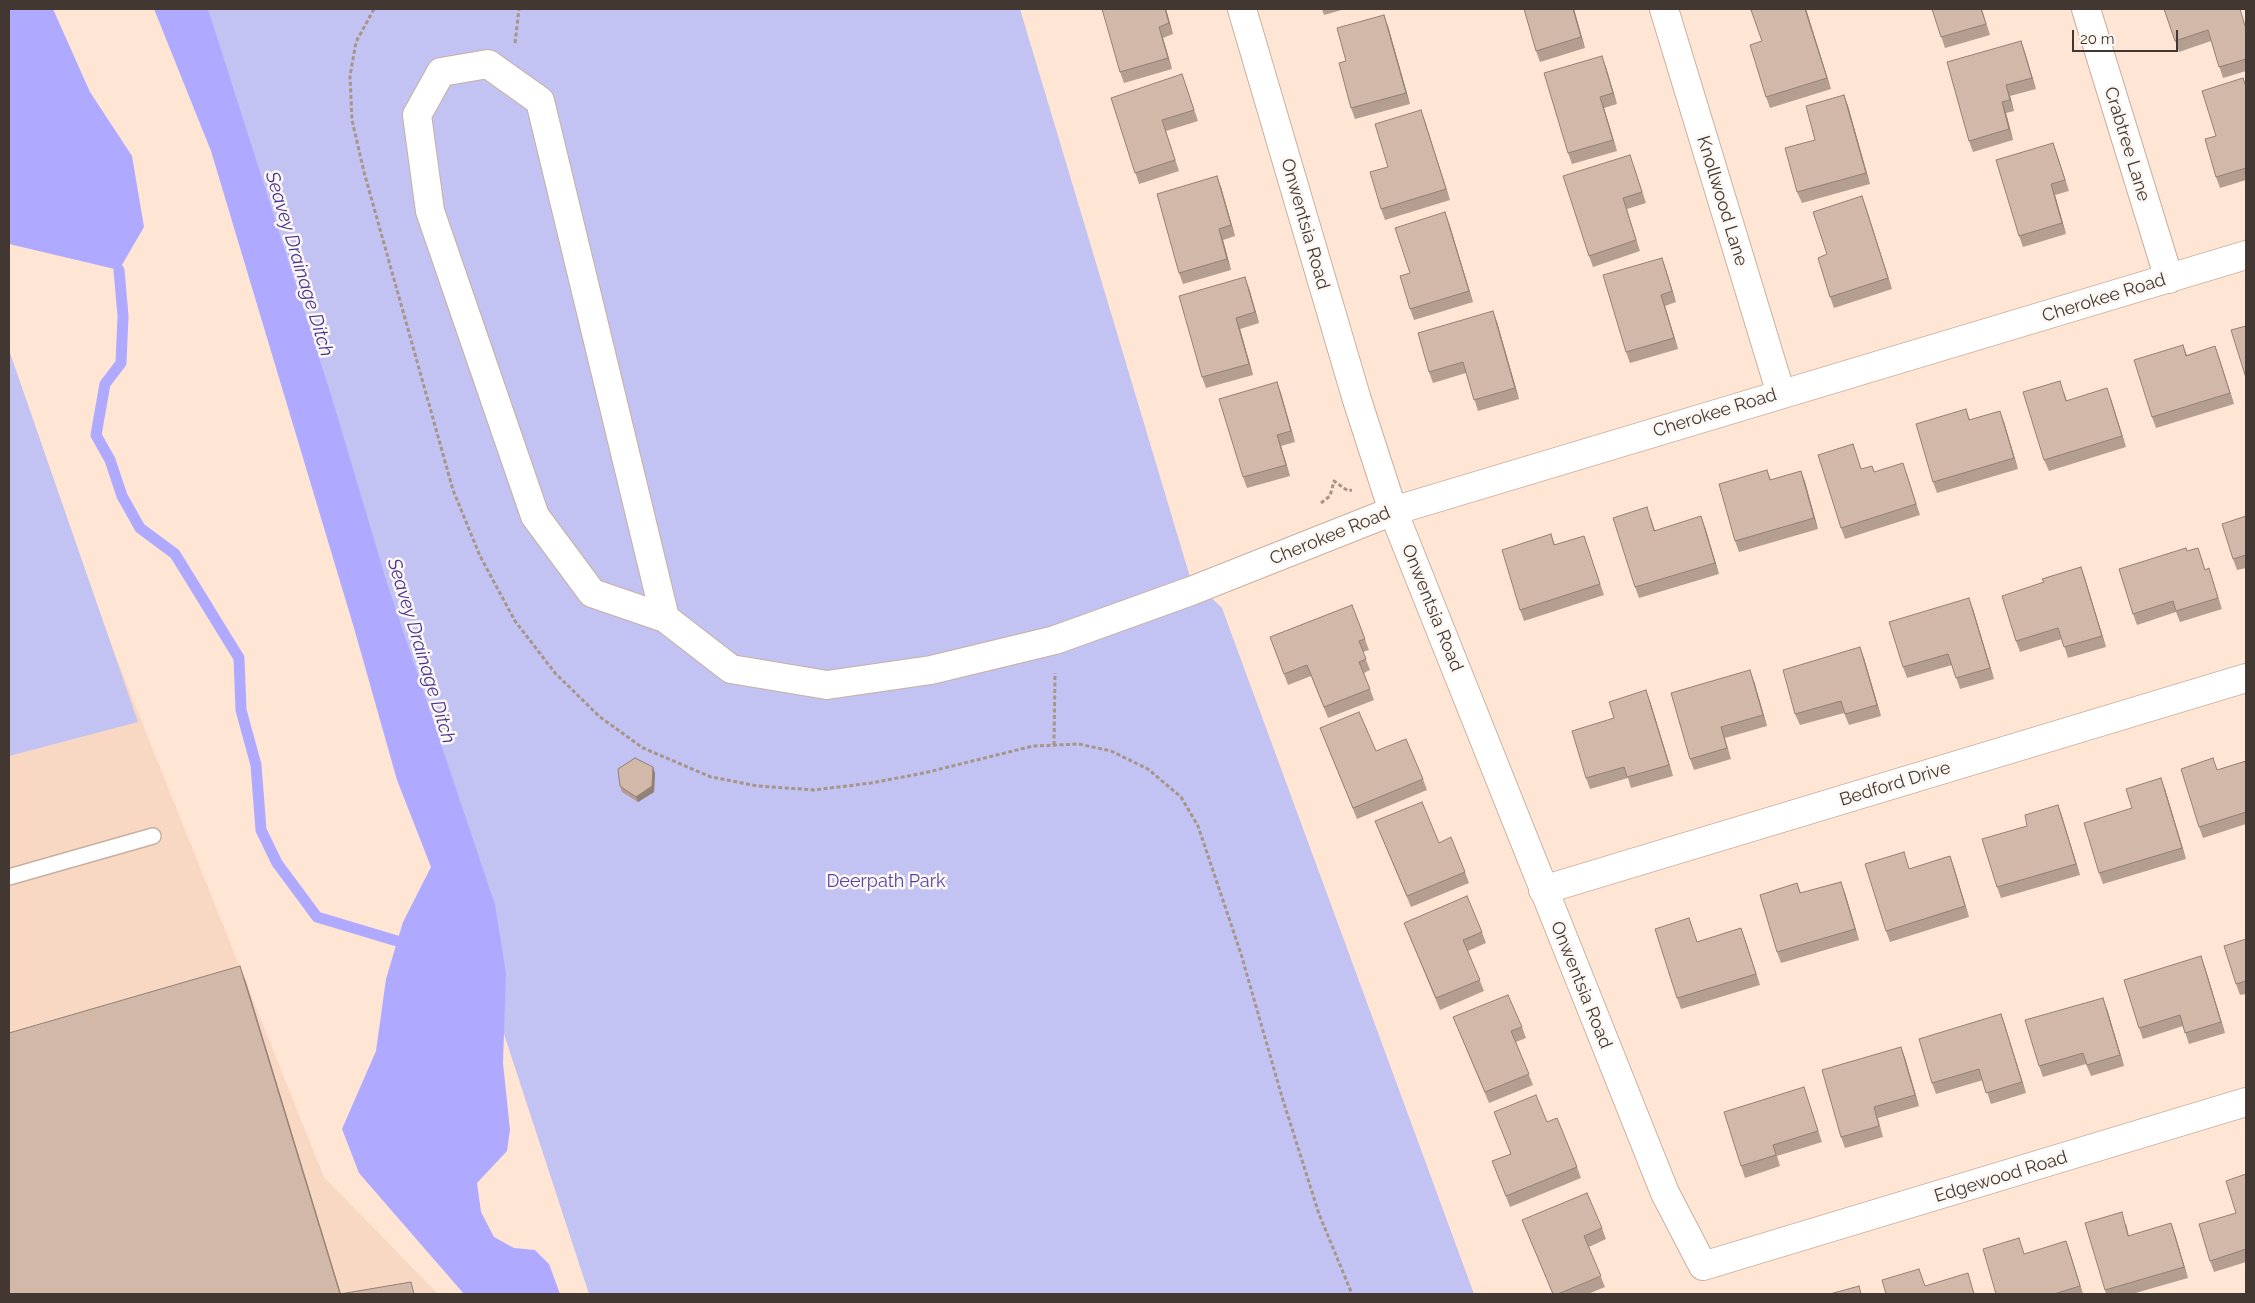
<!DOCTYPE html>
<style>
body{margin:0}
#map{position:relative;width:2255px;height:1303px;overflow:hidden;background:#ffe5d4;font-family:Raleway,sans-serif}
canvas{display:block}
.frame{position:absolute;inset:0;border:10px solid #423831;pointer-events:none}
.scale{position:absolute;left:2072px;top:30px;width:106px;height:22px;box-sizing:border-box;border:2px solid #423831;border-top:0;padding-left:6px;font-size:15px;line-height:18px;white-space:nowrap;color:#423831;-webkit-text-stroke:4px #fcf7f3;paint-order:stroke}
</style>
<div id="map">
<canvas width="2255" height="1303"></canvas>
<div class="frame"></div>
<div class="scale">20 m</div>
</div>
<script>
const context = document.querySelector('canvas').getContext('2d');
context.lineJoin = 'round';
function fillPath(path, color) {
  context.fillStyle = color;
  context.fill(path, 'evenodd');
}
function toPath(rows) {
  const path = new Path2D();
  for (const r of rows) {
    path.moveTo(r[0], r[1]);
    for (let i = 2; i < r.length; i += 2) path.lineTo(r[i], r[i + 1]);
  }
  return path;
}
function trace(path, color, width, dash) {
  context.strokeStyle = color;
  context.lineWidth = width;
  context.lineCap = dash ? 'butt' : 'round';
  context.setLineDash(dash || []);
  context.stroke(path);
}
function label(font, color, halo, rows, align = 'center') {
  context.font = font + ' Raleway,sans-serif';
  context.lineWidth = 5;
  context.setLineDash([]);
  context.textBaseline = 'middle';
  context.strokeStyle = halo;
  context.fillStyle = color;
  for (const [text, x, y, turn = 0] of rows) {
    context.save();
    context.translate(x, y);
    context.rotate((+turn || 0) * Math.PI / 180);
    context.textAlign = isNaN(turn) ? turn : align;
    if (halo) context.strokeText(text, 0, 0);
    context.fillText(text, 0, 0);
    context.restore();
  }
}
fillPath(toPath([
 [9,363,116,657,324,1177,438,1294,9,1294]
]), '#f8d8c2');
fillPath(toPath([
 [169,9,1020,9,1190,577,1222,608,1474,1294,589,1294],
 [9,350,138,722,9,756]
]), '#c2c2f3');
fillPath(toPath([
 [9,9,53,9,90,92,132,156,144,227,119,270,9,244],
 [154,9,208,9,331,395,387,583,495,905,506,973,503,1063,510,1130,507,1151,477,1183,481,1212,494,1237,514,1248,535,1250,549,1264,560,1294,464,1294,359,1173,342,1129,376,1051,386,979,403,922,431,867,397,780,354,628,211,151]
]), '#afaaff');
trace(toPath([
 [119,270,123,316,121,363,105,384,96,435,110,460,122,496,140,528,175,554,239,658,241,710,256,765,261,830,277,863,317,917,397,941]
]), '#afaaff', 11);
const service = toPath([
 [9,877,153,836]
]);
const minor = toPath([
 [1242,9,1357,400,1393,511,1665,1193,1703,1266,2246,1102],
 [1664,9,1781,394],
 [2086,9,2169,279],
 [665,618,592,593,535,516,430,211,417,115,441,72,488,64,540,101,665,618,731,669,827,685,931,670,1055,640,1191,591,1393,511,2246,255],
 [1543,890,2246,678]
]);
trace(service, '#c8b0a0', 18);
trace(minor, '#c8b0a0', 30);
trace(toPath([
 [374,9,356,42,350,76,352,120,364,172,453,490,480,556,515,621,555,673,600,717,643,748,711,777,758,786,814,790,871,783,924,773,1033,746,1079,744,1111,751,1148,769,1181,797,1198,826,1241,954,1282,1097,1319,1214,1352,1294],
 [515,43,519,9],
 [1321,503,1330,496,1334,481,1348,491,1352,490],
 [1054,745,1055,673]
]), '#a79588', 3, [4, 2.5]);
trace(service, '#fff', 15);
trace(minor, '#fff', 28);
fillPath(toPath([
 [1166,9,1173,34,1163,38,1172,69,1124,83,1120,72],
 [1322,9,1345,9,1324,15],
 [1574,9,1585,48,1540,62,1536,51],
 [1806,9,1831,89,1770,108,1766,97,1762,41],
 [1932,9,1982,9,1990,35,1945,48],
 [2164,9,2246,28,2246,71,2223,78,2211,41,2179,52],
 [1388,26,1410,104,1355,119,1351,108,1346,61],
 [2021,41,2036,89,2010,96,2014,111,2006,113,2013,140,1973,152,1969,141],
 [1606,67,1617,104,1604,108,1617,151,1572,164,1568,153],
 [2243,78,2246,86,2246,180,2220,188,2216,177,2216,136],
 [1186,85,1198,121,1166,131,1179,171,1139,184,1111,98],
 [1844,95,1848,106,1870,184,1802,203,1797,192,1815,140],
 [1421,110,1450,200,1385,220,1381,209],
 [2053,143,2069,191,2055,195,2066,234,2023,247,2019,236],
 [1634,166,1646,203,1627,209,1640,251,1593,267,1589,256],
 [1221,187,1235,236,1223,240,1231,270,1183,284,1179,273],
 [1862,196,1892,289,1834,308,1830,297,1827,254],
 [1449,223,1473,302,1414,320,1410,309,1410,273],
 [1662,258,1676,302,1665,306,1678,349,1630,363,1626,352],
 [1249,288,1259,323,1240,329,1253,375,1206,388,1202,377],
 [1497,322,1519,399,1478,411,1466,373,1433,383,1429,372],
 [2183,345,2187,355,2215,346,2234,404,2156,428,2152,417],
 [1277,382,1295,442,1281,446,1290,476,1247,488,1243,477],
 [2064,392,2067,401,2111,399,2126,447,2049,471,2044,460],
 [1966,409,1970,420,2004,422,2018,469,1937,493,1933,482],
 [1853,444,1861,469,1874,472,1907,474,1920,515,1845,539,1841,528],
 [1767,470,1771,480,1801,471,1805,482,1818,529,1739,552,1735,541],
 [2246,516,2246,568,2237,570,2233,559],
 [1651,518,1655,530,1705,527,1719,574,1639,598,1635,587],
 [1551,534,1555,545,1584,536,1604,595,1524,621,1520,610],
 [2198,548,2205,570,2209,568,2222,609,2180,622,2176,612,2137,625,2133,614,2187,551],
 [2081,567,2106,647,2068,658,2062,639,2020,652,2016,641,2044,583,2042,579],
 [1352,605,1369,650,1363,652,1370,670,1364,673,1374,700,1328,718,1311,676,1288,685,1270,637],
 [1973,609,1994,679,1960,689,1952,665,1907,678,1903,667],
 [1864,658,1881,716,1849,725,1844,713,1800,725,1795,714],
 [1754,681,1767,726,1725,738,1731,759,1694,770,1690,759],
 [1650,701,1673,776,1631,788,1628,778,1590,789,1586,778,1614,718],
 [1320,728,1376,751,1423,779,1427,790,1357,819],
 [2246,761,2246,824,2203,838,2199,827,2217,770],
 [655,773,654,792,638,802,622,792,620,786],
 [2165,789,2186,859,2103,884,2099,873,2132,808],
 [2058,805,2080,875,2001,898,1997,887,2027,826],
 [1375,821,1439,843,1465,872,1469,883,1411,907],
 [1950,856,1969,917,1890,942,1886,931,1910,869],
 [1797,883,1801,893,1845,893,1859,940,1781,963,1777,952],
 [1404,923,1482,932,1486,943,1468,951,1484,991,1440,1010],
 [1741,928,1760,985,1681,1009,1677,998,1697,942],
 [2246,939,2246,994,2240,995,2236,984],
 [2201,956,2225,1033,2189,1044,2183,1026,2143,1039,2139,1028],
 [2107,1009,2124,1066,2091,1076,2086,1064,2043,1077,2039,1066],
 [2001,1014,2026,1093,1991,1104,1983,1080,1936,1094,1932,1083],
 [1453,1017,1522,1027,1526,1038,1516,1042,1533,1085,1489,1103],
 [1901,1047,1905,1058,1919,1106,1878,1118,1883,1137,1845,1148,1841,1137],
 [1804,1087,1822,1142,1777,1156,1780,1166,1745,1178,1741,1166],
 [1494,1112,1577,1167,1581,1178,1510,1207,1492,1161,1511,1154],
 [2246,1174,2246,1262,2214,1272,2210,1261,2236,1213],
 [1522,1220,1602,1228,1606,1239,1589,1247,1605,1287,1588,1294,1553,1294],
 [2126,1223,2129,1236,2171,1223,2188,1278,2132,1294,2106,1294,2105,1290],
 [2066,1241,2083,1294,1996,1294]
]), '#b49e90');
fillPath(toPath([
 [1165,9,1166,9,1173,34,1169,23],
 [1573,9,1574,9,1585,48,1581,37],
 [1805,9,1806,9,1831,89,1827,78],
 [1384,15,1388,26,1410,104,1406,93],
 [1159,27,1163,38,1172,69,1168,58],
 [2021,41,2025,52,2036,89,2032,78],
 [1602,56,1606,67,1617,104,1613,93],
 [2006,85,2010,96,2014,111,2010,100],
 [1844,95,1848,106,1870,184,1866,173],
 [1600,97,1604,108,1617,151,1613,140],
 [2002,102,2006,113,2013,140,2009,129],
 [1421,110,1425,121,1450,200,1446,189],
 [2053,143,2057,154,2069,191,2065,180],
 [1217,176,1221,187,1235,236,1231,225],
 [2051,184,2055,195,2066,234,2062,223],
 [1862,196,1866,207,1892,289,1888,278],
 [1445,212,1449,223,1473,302,1469,291],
 [1219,229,1223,240,1231,270,1227,259],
 [1662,258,1666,269,1676,302,1672,291],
 [1245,277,1249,288,1259,323,1255,312],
 [1661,295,1665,306,1678,349,1674,338],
 [1493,311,1497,322,1519,399,1515,388],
 [1236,318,1240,329,1253,375,1249,364],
 [2215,346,2219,357,2234,404,2230,393],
 [1277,382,1281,393,1295,442,1291,431],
 [2107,388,2111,399,2126,447,2122,436],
 [2000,411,2004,422,2018,469,2014,458],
 [1277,435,1281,446,1290,476,1286,465],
 [1801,471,1805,482,1818,529,1814,518],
 [1701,516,1705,527,1719,574,1715,563],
 [2081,567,2085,578,2106,647,2102,636],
 [1969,598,1973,609,1994,679,1990,668],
 [1860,647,1864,658,1881,716,1877,705],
 [1750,670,1754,681,1767,726,1763,715],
 [1646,690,1650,701,1673,776,1669,765],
 [653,767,655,773,654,792,638,802,636,797],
 [2161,778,2165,789,2186,859,2182,848],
 [2058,805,2062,816,2080,875,2076,864],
 [1950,856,1954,867,1969,917,1965,906],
 [1841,882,1845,893,1859,940,1855,929],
 [1741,928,1745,939,1760,985,1756,974],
 [2201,956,2205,967,2225,1033,2221,1022],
 [240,966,246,982,341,1294,340,1294],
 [2103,998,2107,1009,2124,1066,2120,1055],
 [2001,1014,2005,1025,2026,1093,2022,1082],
 [1901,1047,1905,1058,1919,1106,1915,1095],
 [2171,1223,2175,1234,2188,1278,2184,1267],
 [2066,1241,2070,1252,2083,1294,2080,1286]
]), '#928176');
const building = toPath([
 [1102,9,1165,9,1169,23,1159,27,1168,58,1120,72,1102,9],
 [1524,9,1573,9,1581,37,1536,51,1524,9],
 [1756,9,1805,9,1827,78,1766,97,1750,45,1762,41,1751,10,1756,9],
 [1932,9,1981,9,1986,24,1941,37,1932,9],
 [2164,9,2240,9,2246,29,2246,59,2219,67,2208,30,2175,41,2164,9],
 [1384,15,1406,93,1351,108,1339,63,1346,61,1337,28,1384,15],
 [2021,41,2032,78,2006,85,2010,100,2002,102,2009,129,1969,141,1947,62,2021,41],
 [1602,56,1613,93,1600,97,1613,140,1568,153,1544,73,1602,56],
 [1182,74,1194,110,1162,120,1175,160,1135,173,1111,98,1182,74],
 [2243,78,2246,87,2246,168,2216,177,2205,139,2216,136,2202,91,2243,78],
 [1844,95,1866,173,1797,192,1785,148,1815,140,1806,106,1844,95],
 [1421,110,1446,189,1381,209,1370,172,1388,167,1375,124,1421,110],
 [2053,143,2065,180,2051,184,2062,223,2019,236,1996,160,2053,143],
 [1630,155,1642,192,1623,198,1636,240,1589,256,1563,176,1630,155],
 [1217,176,1231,225,1219,229,1227,259,1179,273,1157,194,1217,176],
 [1862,196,1888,278,1830,297,1818,258,1827,254,1813,212,1862,196],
 [1445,212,1469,291,1410,309,1400,276,1410,273,1395,228,1445,212],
 [1662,258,1672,291,1661,295,1674,338,1626,352,1603,275,1662,258],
 [1245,277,1255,312,1236,318,1249,364,1202,377,1179,296,1245,277],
 [1493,311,1515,388,1474,400,1463,362,1429,372,1418,333,1493,311],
 [2246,326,2246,378,2231,330,2246,326],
 [2183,345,2186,356,2215,346,2230,393,2152,417,2134,360,2183,345],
 [2060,381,2066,401,2107,388,2122,436,2044,460,2023,392,2060,381],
 [1277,382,1291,431,1277,435,1286,465,1243,477,1219,399,1277,382],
 [1966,409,1969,420,2000,411,2014,458,1933,482,1916,424,1966,409],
 [1853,444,1861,469,1872,466,1874,472,1903,463,1916,504,1841,528,1818,455,1853,444],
 [1767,470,1770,480,1801,471,1814,518,1735,541,1719,484,1767,470],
 [1647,507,1654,531,1701,516,1715,563,1635,587,1613,518,1647,507],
 [2246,516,2246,555,2233,559,2222,524,2246,516],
 [1551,534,1554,545,1584,536,1600,584,1520,610,1502,550,1551,534],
 [2186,548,2187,551,2198,548,2205,570,2209,568,2218,598,2176,611,2173,601,2133,614,2119,569,2186,548],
 [2081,567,2102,636,2064,647,2058,628,2016,641,2002,596,2044,582,2042,579,2081,567],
 [1969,598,1990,668,1956,678,1948,654,1903,667,1889,622,1969,598],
 [1352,605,1365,639,1359,641,1366,659,1359,662,1370,689,1324,707,1307,665,1284,674,1270,637,1352,605],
 [1860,647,1877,705,1845,714,1841,701,1795,714,1783,670,1860,647],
 [1750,670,1763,715,1721,727,1727,748,1690,759,1671,693,1750,670],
 [1646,690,1669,765,1627,777,1624,767,1586,778,1572,731,1614,718,1609,702,1646,690],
 [1359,712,1376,751,1406,739,1423,779,1353,808,1320,728,1359,712],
 [635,758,653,767,652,786,636,797,620,786,618,769,635,758],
 [2213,758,2217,770,2246,761,2246,812,2199,827,2181,769,2213,758],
 [2161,778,2182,848,2099,873,2084,823,2132,808,2126,789,2161,778],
 [1422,802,1439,843,1451,837,1465,872,1407,896,1375,821,1422,802],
 [2058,805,2076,864,1997,887,1982,839,2027,826,2025,815,2058,805],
 [1904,852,1909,869,1950,856,1965,906,1886,931,1865,864,1904,852],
 [1841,882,1855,929,1777,952,1760,895,1797,883,1800,893,1841,882],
 [1467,896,1482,932,1463,940,1480,980,1436,998,1404,923,1467,896],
 [1689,918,1697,942,1741,928,1756,974,1677,998,1655,929,1689,918],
 [2246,939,2246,981,2236,984,2224,946,2246,939],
 [2201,956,2221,1022,2185,1033,2180,1015,2139,1028,2124,980,2201,956],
 [240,966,340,1294,411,1282,414,1294,9,1294,9,1033,240,966],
 [1508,995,1522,1027,1511,1031,1529,1074,1485,1092,1453,1017,1508,995],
 [2103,998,2120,1055,2087,1065,2083,1053,2039,1066,2025,1020,2103,998],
 [2001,1014,2022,1082,1986,1093,1979,1069,1932,1083,1919,1039,2001,1014],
 [1901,1047,1915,1095,1874,1107,1879,1126,1841,1137,1822,1070,1901,1047],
 [1804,1087,1818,1131,1773,1145,1776,1155,1741,1166,1724,1112,1804,1087],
 [1536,1095,1547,1122,1557,1118,1577,1167,1506,1196,1492,1161,1511,1154,1494,1112,1536,1095],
 [2246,1174,2246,1249,2210,1261,2199,1224,2236,1213,2226,1181,2246,1174],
 [1587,1193,1602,1228,1584,1236,1601,1276,1558,1294,1553,1294,1522,1220,1587,1193],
 [2122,1212,2128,1236,2171,1223,2184,1267,2105,1290,2085,1223,2122,1212],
 [2019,1238,2024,1254,2066,1241,2080,1286,2054,1294,1996,1294,1983,1249,2019,1238],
 [1919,1269,1925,1286,1968,1273,1974,1294,1886,1294,1882,1280,1919,1269],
 [1859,1286,1861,1294,1830,1294,1859,1286]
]);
fillPath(building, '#d1b8a8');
trace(building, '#928176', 1);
label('18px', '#423831', '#fcf7f3', [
 ["Crabtree Lane",2127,144,73],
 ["Knollwood Lane",1722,201,73],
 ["Onwentsia Road",1305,224,74],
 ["Cherokee Road",2104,298,-17],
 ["Cherokee Road",1715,413,-17],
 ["Cherokee Road",1330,536,-22],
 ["Onwentsia Road",1432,608,68],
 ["Bedford Drive",1895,784,-17],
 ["Onwentsia Road",1581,985,68],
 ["Edgewood Road",2001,1177,-17]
]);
label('18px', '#5345a5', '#fcf7f3', [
 ["Deerpath Park",886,882]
]);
label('italic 19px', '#453494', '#fcf7f3', [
 ["Seavey Drainage Ditch",299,264,73],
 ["Seavey Drainage Ditch",421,651,73]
]);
</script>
